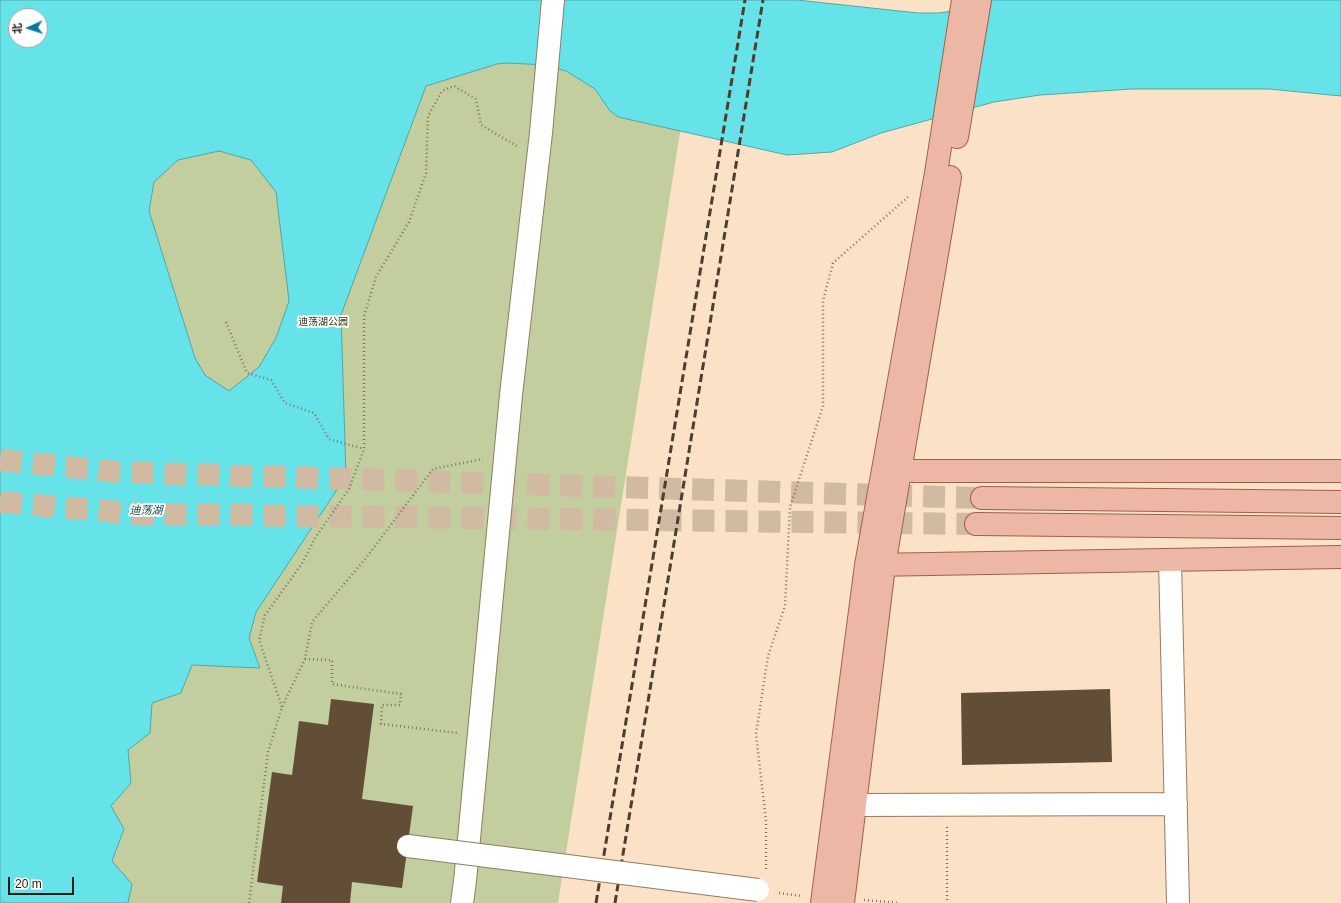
<!DOCTYPE html>
<meta charset="utf-8">
<style>
body{margin:0}
#map{position:relative;width:1341px;height:903px;overflow:hidden;background:#fbe2c6;font-family:Helvetica,"Noto Sans SC",sans-serif}
canvas{display:block}
.north{position:absolute;left:8px;top:8px;width:40px;height:40px;box-sizing:border-box;background:#fff;border:1px solid #a7a4a0;border-radius:50%;rotate:267deg;font-size:11px;font-weight:700;line-height:16px;text-align:center;color:#241b11}
.north::after{content:'';display:block;margin:auto;width:14px;height:18px;background:#0978a2;clip-path:polygon(50% 0,100% 100%,50% 72%,0 100%)}
.scale{position:absolute;left:8px;top:877px;width:66px;height:18px;box-sizing:border-box;border:2px solid #241b11;border-top:0;padding-left:5px;font-size:12px;line-height:14px;white-space:nowrap;color:#241b11;-webkit-text-stroke:3px #fff;paint-order:stroke}
</style>
<div id="map">
<canvas width="1341" height="903"></canvas>
<div class="north">北</div>
<div class="scale">20 m</div>
</div>
<script>
const context = document.querySelector('canvas').getContext('2d');
context.lineJoin = 'round';
function fillPath(path, color) {
  context.fillStyle = color;
  context.fill(path, 'evenodd');
}
function toPath(rows) {
  const path = new Path2D();
  for (const r of rows) {
    path.moveTo(r[0], r[1]);
    for (let i = 2; i < r.length; i += 2) path.lineTo(r[i], r[i + 1]);
  }
  return path;
}
function trace(path, color, width, dash) {
  context.strokeStyle = color;
  context.lineWidth = width;
  context.lineCap = dash ? 'butt' : 'round';
  context.setLineDash(dash || []);
  context.stroke(path);
}
function label(font, color, halo, rows, align = 'center') {
  context.font = font + ' Helvetica,"Noto Sans SC",sans-serif';
  context.lineWidth = 4;
  context.setLineDash([]);
  context.textBaseline = 'middle';
  context.strokeStyle = halo;
  context.fillStyle = color;
  for (const [text, x, y, turn = 0] of rows) {
    context.save();
    context.translate(x, y);
    context.rotate((+turn || 0) * Math.PI / 180);
    context.textAlign = isNaN(turn) ? turn : align;
    if (halo) context.strokeText(text, 0, 0);
    context.fillText(text, 0, 0);
    context.restore();
  }
}
fillPath(toPath([
 [0,0,701,0,558,903,0,903],
 [16,16,40,16,40,40,16,40]
]), '#c2ce9d');
const water = toPath([
 [0,0,797,0,918,13,939,13,971,8,993,0,1341,0,1341,96,1269,89,1132,89,1040,95,994,102,881,133,832,152,787,155,618,117,610,111,595,89,566,71,546,65,507,63,497,64,426,86,341,315,346,476,256,612,249,638,260,668,192,665,181,693,152,703,150,733,128,750,131,783,111,806,124,829,112,861,132,884,128,903,0,903,0,0],
 [16,16,40,16,40,40,16,40,16,16],
 [219,151,251,160,276,192,289,301,276,338,259,367,229,391,205,375,195,358,149,211,154,182,178,160,219,151]
]);
fillPath(water, '#65e3e9');
trace(water, '#52a7a8', 1);
fillPath(toPath([
 [1110,689,1112,762,962,765,961,693],
 [331,699,374,704,362,799,413,806,402,888,352,882,350,903,281,903,283,886,257,882,272,772,292,775,299,721,328,725]
]), '#624e36');
trace(toPath([
 [0,460,118,472,982,498],
 [0,502,140,514,976,524]
]), '#d0baa2', 22, [22, 11]);
const minor = toPath([
 [1170,560,1178,903],
 [854,805,1176,804],
 [462,903,465,881,511,395,541,133,553,0]
]);
const major = toPath([
 [957,137,980,0],
 [886,471,1341,471],
 [982,498,1341,502],
 [976,524,1341,528],
 [871,565,1341,557],
 [822,903,866,565,936,173,963,0],
 [843,903,884,566,950,177]
]);
trace(minor, '#927c63', 24);
trace(major, '#9e614a', 24);
trace(toPath([
 [226,322,247,373,271,380,285,403,314,413,329,439,364,449],
 [305,659,332,660,332,684,401,694,400,705,382,705,381,724,458,733],
 [282,707,259,640,265,615,303,562,315,538,349,489,364,449,364,316,376,277,409,222,426,173,428,116,442,91,454,86,476,99,481,125,517,146],
 [947,827,947,903],
 [766,869,766,821,756,734,768,656,785,606,790,507,823,406,823,301,833,263,908,197],
 [779,893,802,896],
 [864,900,900,903],
 [249,903,268,752,282,707,305,659,312,622,366,558,433,469,483,459]
]), '#857563', 2.5, [1, 3]);
trace(minor, '#fff', 22);
trace(major, '#ecb7a4', 22);
trace(toPath([
 [596,903,745,0],
 [615,903,763,0]
]), '#4b3f32', 3, [8, 4]);
const minorBridge = toPath([
 [408,846,758,890]
]);
trace(minorBridge, '#927c63', 24, []);
trace(minorBridge, '#fff', 22);
label('10px', '#303714', '#fff', [
 ["迪荡湖公园",323,322]
]);
label('italic 11px', '#10494c', '#fff', [
 ["迪荡湖",146,511]
]);
</script>
